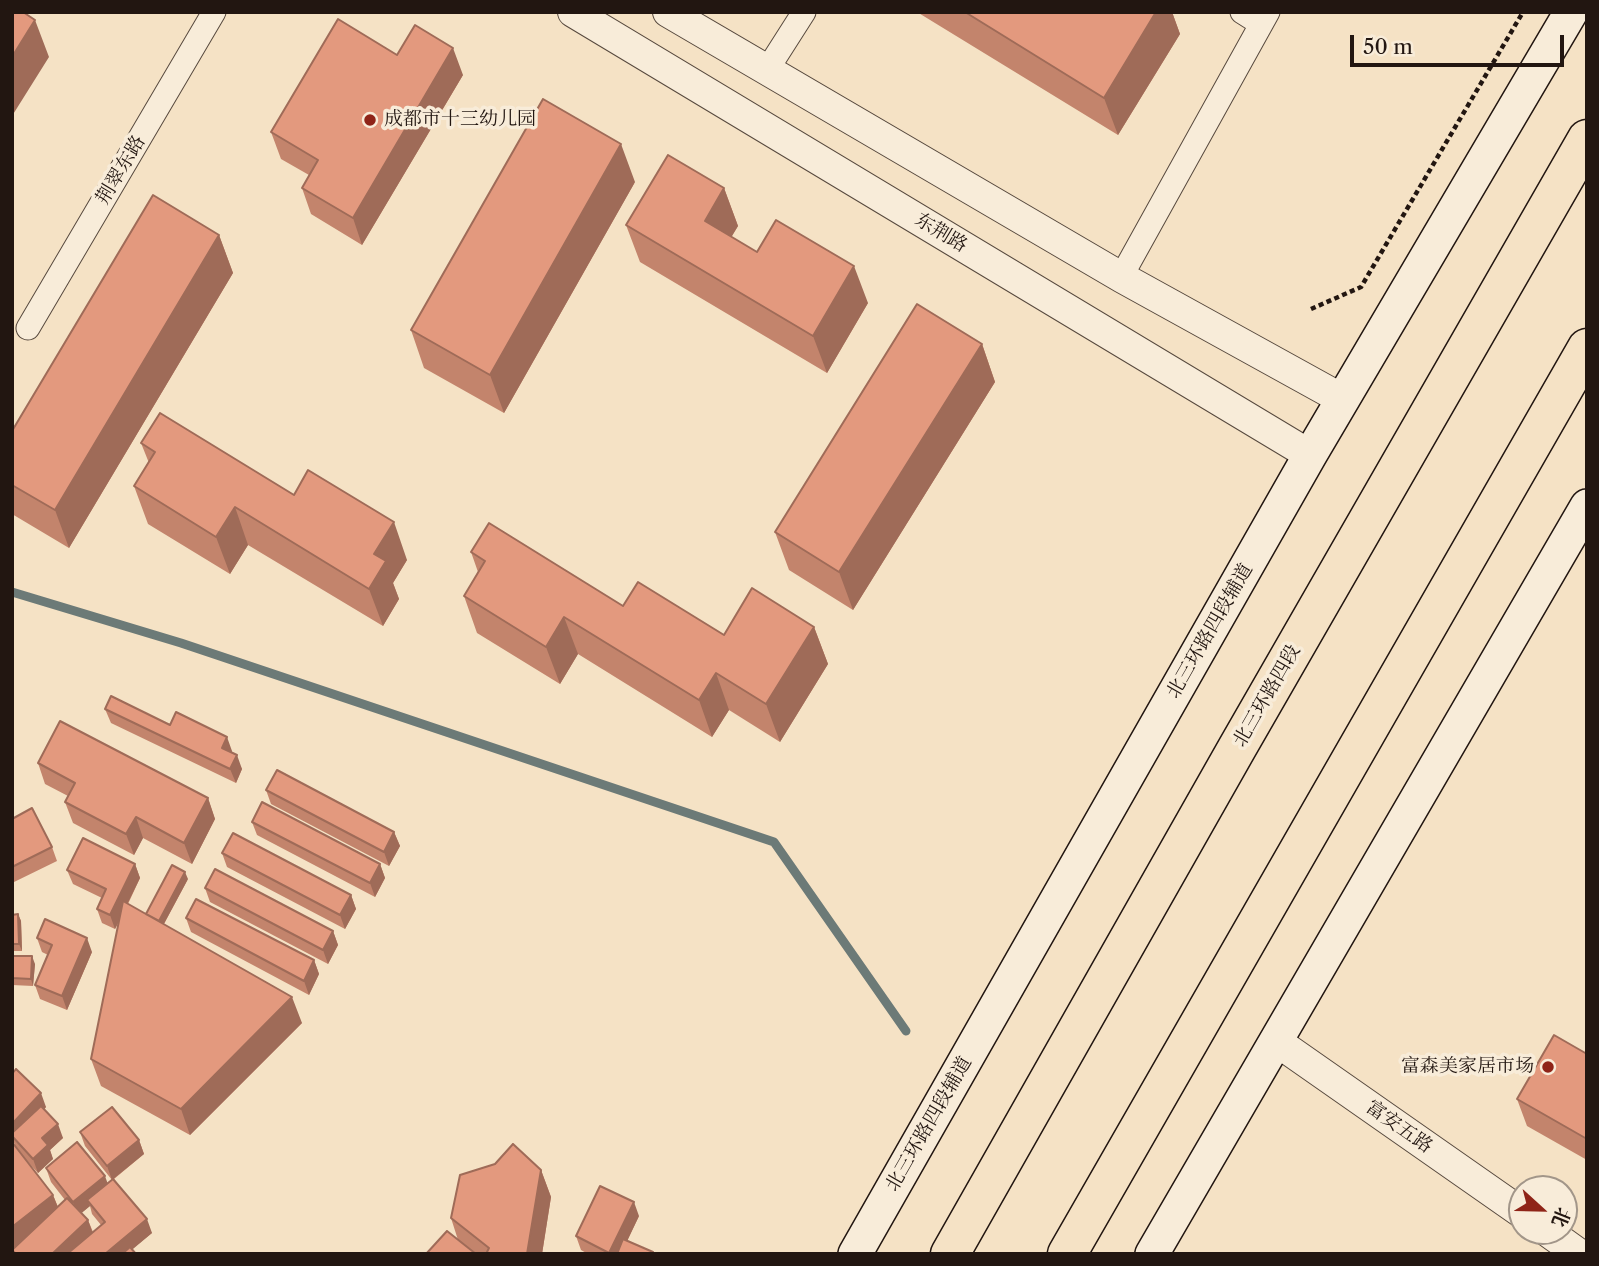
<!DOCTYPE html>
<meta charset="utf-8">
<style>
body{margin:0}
#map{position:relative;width:1599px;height:1266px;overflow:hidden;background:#f5e2c5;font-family:"Libre Caslon Text","Noto Serif SC",serif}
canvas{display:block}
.frame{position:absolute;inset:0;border:14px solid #221611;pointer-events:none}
.north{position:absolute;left:1508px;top:1175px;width:70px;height:70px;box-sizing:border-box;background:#f8ecd9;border:2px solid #a29689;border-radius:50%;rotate:112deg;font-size:19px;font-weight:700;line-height:28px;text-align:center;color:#221611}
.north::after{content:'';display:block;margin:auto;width:24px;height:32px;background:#8f2418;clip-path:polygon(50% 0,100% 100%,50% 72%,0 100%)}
.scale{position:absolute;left:1350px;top:35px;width:214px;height:32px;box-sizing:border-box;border:4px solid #221611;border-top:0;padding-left:9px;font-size:21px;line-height:24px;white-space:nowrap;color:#221611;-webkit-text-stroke:5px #f8ecd9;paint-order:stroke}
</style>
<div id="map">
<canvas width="1599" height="1266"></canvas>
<div class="frame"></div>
<div class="north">北</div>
<div class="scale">50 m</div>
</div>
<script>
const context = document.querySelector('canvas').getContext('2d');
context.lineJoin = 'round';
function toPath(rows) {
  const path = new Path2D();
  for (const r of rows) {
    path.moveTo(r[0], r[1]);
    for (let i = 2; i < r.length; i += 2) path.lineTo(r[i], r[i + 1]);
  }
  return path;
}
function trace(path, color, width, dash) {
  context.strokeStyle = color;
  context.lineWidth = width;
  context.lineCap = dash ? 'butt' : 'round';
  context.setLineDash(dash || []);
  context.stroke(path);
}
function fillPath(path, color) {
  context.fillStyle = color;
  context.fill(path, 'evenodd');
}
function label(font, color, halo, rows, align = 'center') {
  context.font = font + ' "Libre Caslon Text","Noto Serif SC",serif';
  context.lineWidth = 7;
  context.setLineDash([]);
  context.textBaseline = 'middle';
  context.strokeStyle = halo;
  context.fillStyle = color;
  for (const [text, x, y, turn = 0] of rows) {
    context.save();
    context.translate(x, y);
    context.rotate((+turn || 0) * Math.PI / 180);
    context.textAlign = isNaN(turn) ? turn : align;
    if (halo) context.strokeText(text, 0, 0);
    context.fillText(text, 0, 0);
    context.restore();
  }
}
trace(toPath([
 [12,592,181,643,774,842,906,1031]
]), '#6c7a77', 9);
const minor = toPath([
 [1242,12,1261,24],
 [767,70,804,12],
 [1121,277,1268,12],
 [28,328,214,12]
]);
const tertiary = toPath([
 [573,12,1310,455],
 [668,12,1121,277,1342,399],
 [1276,1041,1522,1213],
 [1547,1231,1579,1254]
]);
const secondary = toPath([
 [855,1254,1310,455,1571,12],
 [1152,1254,1587,506]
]);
const trunk = toPath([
 [950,1254,1237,748,1587,139],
 [1067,1254,1587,348]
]);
trace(minor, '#57493e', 25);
trace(tertiary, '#57493e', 32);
trace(secondary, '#221611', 36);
trace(trunk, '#221611', 41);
trace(toPath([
 [1311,309,1361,287,1523,12]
]), '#221611', 4.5, [5, 3.5]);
trace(minor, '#f8ecd9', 23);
trace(tertiary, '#f8ecd9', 30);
trace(secondary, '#f8ecd9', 33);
trace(trunk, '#f5e2c5', 38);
fillPath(toPath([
 [917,12,1172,12,1180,34,1118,135],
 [397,55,463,75,362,245,311,214,302,188,309,175,281,159,271,132],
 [635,182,504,413,424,368,411,330],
 [724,188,738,226,731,237,757,252,868,303,827,373,640,262,626,225],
 [219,235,233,273,69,548,12,514,12,431],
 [982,344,995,382,853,610,789,570,775,532],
 [141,443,294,495,407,560,393,583,399,599,383,626,248,545,230,574,148,524,134,486,149,463],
 [471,552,623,606,724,635,814,627,828,664,780,742,729,710,712,737,578,654,560,684,477,633,464,596,478,572],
 [105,709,170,725,232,751,232,752,242,769,236,783,111,723],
 [38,763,208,798,215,819,192,864,143,838,134,855,73,823,65,802,68,796,45,784],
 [266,790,394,832,400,846,389,866,271,804],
 [12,819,52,847,57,861,12,883],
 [252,822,380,864,385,878,375,897,257,835],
 [222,853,351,895,356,909,345,929,227,867],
 [135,864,140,878,128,904,146,914,188,879,164,924,302,1023,190,1135,101,1086,91,1059,120,920,115,929,102,923,97,909,102,898,73,884,67,870],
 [205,888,333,931,338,945,328,964,210,902],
 [18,914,21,921,22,951,12,951,12,915],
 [186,918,314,960,319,974,309,995,191,932],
 [37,938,92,952,67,1010,40,999,35,985,48,955,42,952],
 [12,956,35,964,33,986,12,985],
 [1587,1054,1587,1160,1527,1126,1517,1099],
 [12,1074,46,1107,44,1110,63,1138,50,1150,53,1159,38,1173,25,1159,53,1195,58,1207,65,1200,51,1182,46,1168,107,1183,112,1180,85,1146,80,1132,139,1140,144,1154,114,1179,152,1233,132,1249,136,1254,14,1254,12,1252,12,1142,15,1145,12,1138],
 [90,1206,92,1214,101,1225,93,1232,88,1220,81,1213],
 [541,1170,551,1197,542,1254,426,1254,458,1240,451,1218],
 [639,1216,627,1241,654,1254,588,1254,581,1250,576,1236]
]), '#c3846c');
fillPath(toPath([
 [1156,12,1172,12,1180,34,1118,135,1104,98],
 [35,20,49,57,12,116,12,57],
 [453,48,463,75,362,245,353,218],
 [621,144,635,182,504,413,490,375],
 [724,188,738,226,719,258,705,221],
 [219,235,233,273,69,548,55,510],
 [854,266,868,303,827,373,813,336],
 [982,344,995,382,853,610,839,572],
 [235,507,248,545,230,574,216,537],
 [394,522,407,560,393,583,399,599,383,626,369,589,374,554],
 [564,617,578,654,560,684,546,647],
 [814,627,828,664,780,742,766,704],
 [716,673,729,710,712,737,699,700],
 [227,737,232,751,228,761,222,748],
 [237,755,242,769,236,783,230,769],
 [208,798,215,819,192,864,184,843],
 [136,817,143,838,134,855,126,834],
 [394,832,400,846,389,866,384,852],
 [135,864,140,878,115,929,110,915],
 [380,864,385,878,375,897,370,883],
 [185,872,188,879,160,931,158,923],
 [351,895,356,909,345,929,340,915],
 [18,914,21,921,22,951,19,944],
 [333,931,338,945,328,964,323,950],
 [87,938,92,952,67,1010,62,996],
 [32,956,35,964,33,986,31,979],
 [314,960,319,974,309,995,304,981],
 [292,997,302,1023,190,1135,181,1109],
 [41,1093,46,1107,17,1138,12,1124],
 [58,1124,63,1138,50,1150,53,1159,38,1173,33,1159,42,1138],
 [139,1140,144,1154,112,1180,107,1166],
 [541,1170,551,1197,542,1254,527,1254],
 [105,1176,110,1190,87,1200,90,1206,78,1216,73,1202],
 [53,1195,61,1215,12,1250,13,1253,12,1250,12,1227],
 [634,1202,639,1216,621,1254,610,1254,609,1253],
 [147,1219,152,1233,127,1254,105,1254],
 [88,1220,93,1234,72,1254,52,1254]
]), '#9f6b58');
const building = toPath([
 [12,12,23,12,35,20,12,57,12,12],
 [965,12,1156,12,1104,98,965,12],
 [338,19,397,55,415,25,453,48,353,218,302,188,318,160,271,132,338,19],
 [543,99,621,144,490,375,411,330,543,99],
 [668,155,724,188,705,221,757,252,776,220,854,266,813,336,626,225,668,155],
 [153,195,219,235,55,510,12,485,12,431,153,195],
 [917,304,982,344,839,572,775,532,917,304],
 [160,413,294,495,308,470,394,522,374,554,386,561,369,589,235,507,216,537,134,486,155,452,141,443,160,413],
 [489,523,623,606,638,582,724,635,752,588,814,627,766,704,716,673,699,700,564,617,546,647,464,596,485,561,471,552,489,523],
 [111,696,170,725,176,712,227,737,222,748,237,755,230,769,105,709,111,696],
 [60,721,208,798,184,843,136,817,126,834,65,802,75,783,38,763,60,721],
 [277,770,394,832,384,852,266,790,277,770],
 [262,802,380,864,370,883,252,822,262,802],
 [32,808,52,847,12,867,12,819,32,808],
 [233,833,351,895,340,915,222,853,233,833],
 [83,838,135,864,110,915,97,909,106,889,67,870,83,838],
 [172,865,185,872,159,921,146,914,172,865],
 [215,869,333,931,323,950,205,888,215,869],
 [196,899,314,960,304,981,186,918,196,899],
 [123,901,292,997,181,1109,91,1059,123,901],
 [18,914,19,944,12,944,12,915,18,914],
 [45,919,87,938,62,996,35,985,52,945,37,938,45,919],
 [12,956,32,956,31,979,12,978,12,956],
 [1554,1035,1587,1054,1587,1139,1517,1099,1554,1035],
 [16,1069,41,1093,12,1124,12,1074,16,1069],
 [41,1106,58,1124,42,1138,48,1145,33,1159,12,1136,12,1133,41,1106],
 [112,1107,139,1140,107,1166,80,1132,112,1107],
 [12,1142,53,1195,12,1227,12,1142],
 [77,1142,105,1176,73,1202,46,1168,77,1142],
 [513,1144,541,1170,527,1254,486,1254,489,1248,451,1218,460,1175,495,1164,513,1144],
 [113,1179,147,1219,105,1254,67,1254,105,1222,87,1200,113,1179],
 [600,1186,634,1202,609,1253,576,1236,600,1186],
 [67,1198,88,1220,52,1254,16,1254,12,1250,67,1198],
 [447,1231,476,1254,426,1254,447,1231],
 [623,1239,653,1252,653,1254,617,1254,623,1239],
 [130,1247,136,1254,122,1254,130,1247]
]);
fillPath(building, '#e3997e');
trace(building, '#9f6b58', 2);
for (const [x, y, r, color] of [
 [370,120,7,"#8f2418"],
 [1548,1067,7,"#8f2418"]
]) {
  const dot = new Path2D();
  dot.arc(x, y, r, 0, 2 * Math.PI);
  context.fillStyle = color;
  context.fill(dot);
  trace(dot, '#f8ecd9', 2.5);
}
label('19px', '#221611', '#f8ecd9', [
 ["成都市十三幼儿园",384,120],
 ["富森美家居市场",1534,1067,"right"]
], 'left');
label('19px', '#221611', '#f8ecd9', [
 ["荆翠东路",121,170,-59],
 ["东荆路",941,233,31],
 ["北三环路四段辅道",1210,631,-60],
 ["北三环路四段",1267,696,-60],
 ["北三环路四段辅道",929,1124,-60],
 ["富安五路",1399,1127,35]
]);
</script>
